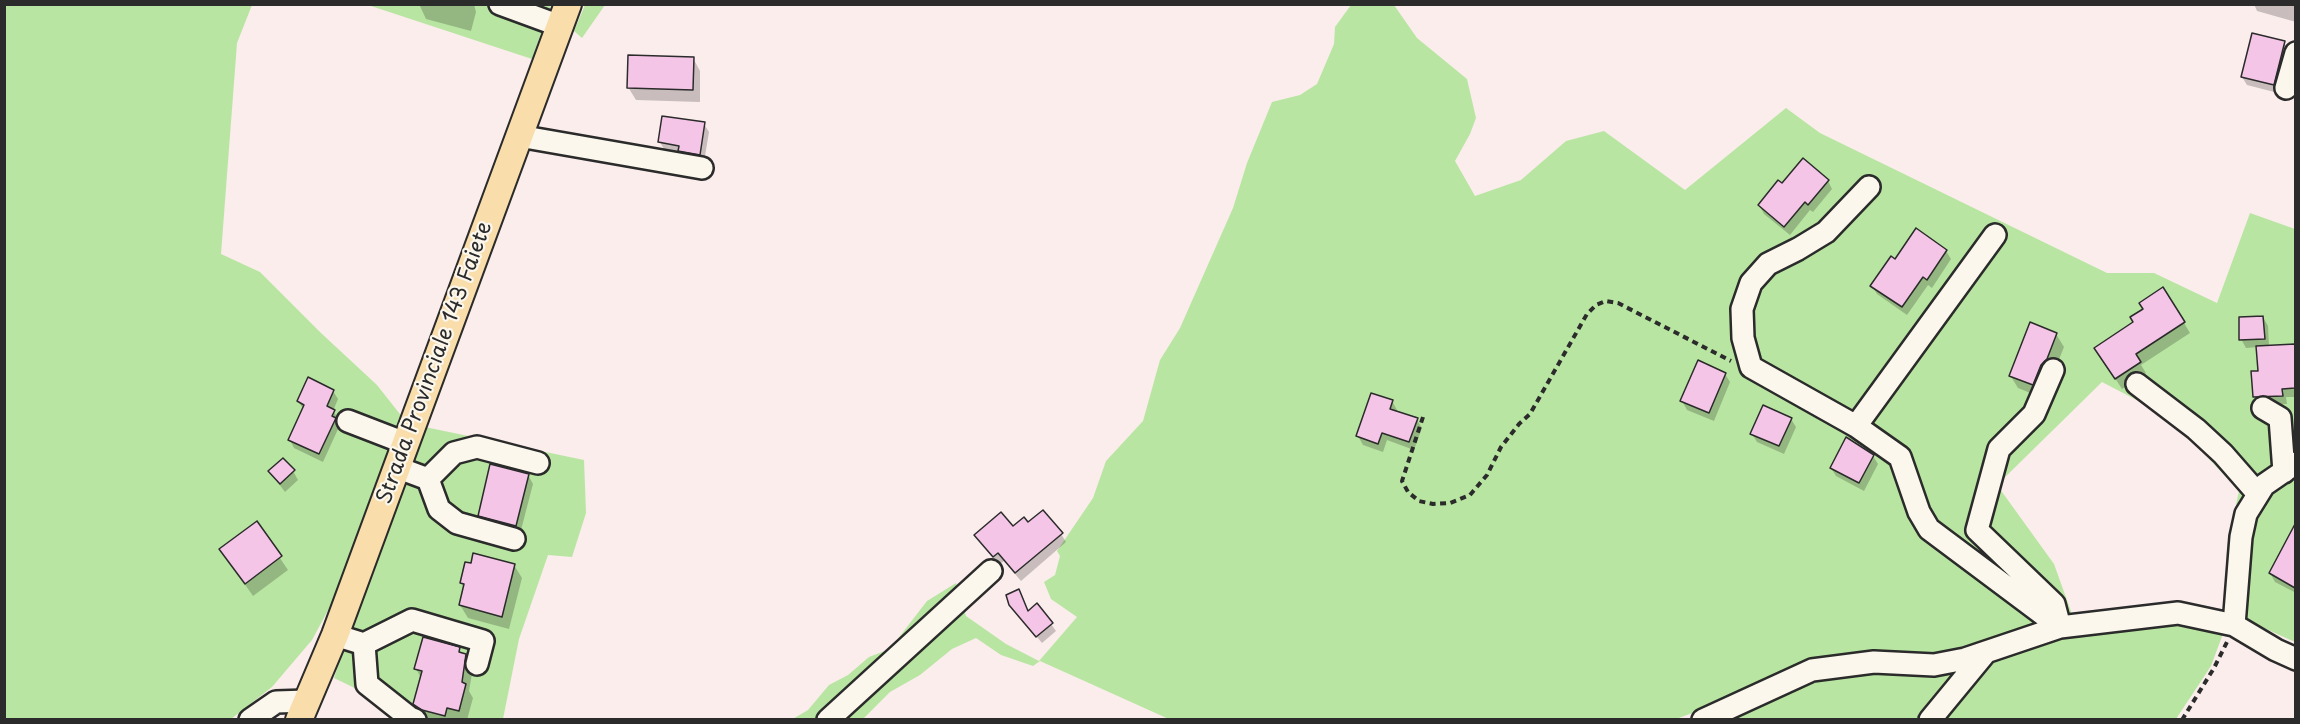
<!DOCTYPE html>
<style>
body{margin:0}
#map{position:relative;width:2300px;height:724px;overflow:hidden;background:#faedeb;font-family:"Playpen Sans",sans-serif}
canvas{display:block}
.frame{position:absolute;inset:0;border:6px solid #2b2b2b;pointer-events:none}
</style>
<div id="map">
<canvas width="2300" height="724"></canvas>
<div class="frame"></div>
</div>
<script>
const context = document.querySelector('canvas').getContext('2d');
context.lineJoin = 'round';
function fillPath(path, color) {
  context.fillStyle = color;
  context.fill(path, 'evenodd');
}
function toPath(rows) {
  const path = new Path2D();
  for (const r of rows) {
    path.moveTo(r[0], r[1]);
    for (let i = 2; i < r.length; i += 2) path.lineTo(r[i], r[i + 1]);
  }
  return path;
}
function trace(path, color, width, dash) {
  context.strokeStyle = color;
  context.lineWidth = width;
  context.lineCap = dash ? 'butt' : 'round';
  context.setLineDash(dash || []);
  context.stroke(path);
}
function label(font, color, halo, rows, align = 'center') {
  context.font = font + ' "Playpen Sans",sans-serif';
  context.lineWidth = 4.5;
  context.setLineDash([]);
  context.textBaseline = 'middle';
  context.strokeStyle = halo;
  context.fillStyle = color;
  for (const [text, x, y, turn = 0] of rows) {
    context.save();
    context.translate(x, y);
    context.rotate((+turn || 0) * Math.PI / 180);
    context.textAlign = isNaN(turn) ? turn : align;
    if (halo) context.strokeText(text, 0, 0);
    context.fillText(text, 0, 0);
    context.restore();
  }
}
fillPath(toPath([
 [4,5,252,5,237,43,221,254,260,272,321,333,377,385,403,418,340,588,312,640,272,687,231,719,5,719],
 [368,5,551,5,532,59],
 [585,5,605,5,582,38,574,31],
 [1351,5,1394,5,1417,38,1467,79,1476,118,1470,134,1455,161,1475,196,1521,180,1566,141,1604,131,1685,190,1786,108,1820,133,2107,273,2154,273,2217,303,2250,213,2295,229,2295,642,2224,610,2227,546,2239,491,2198,447,2152,408,2102,382,1997,485,2054,564,2073,617,2030,625,1972,651,1935,658,1911,655,1728,700,1676,719,1171,720,1040,661,1033,666,1001,655,976,638,952,649,920,675,890,692,863,719,791,720,808,710,829,685,848,675,869,657,890,649,927,601,956,583,966,616,1006,644,1039,661,1077,617,1051,599,1044,582,1055,575,1060,556,1057,551,1093,498,1106,461,1143,421,1160,360,1180,328,1233,208,1247,163,1272,102,1300,95,1317,84,1334,44,1335,27],
 [425,427,584,460,586,513,572,557,548,555,519,639,503,719,402,719,365,693,334,678,353,619],
 [2172,618,2224,631,2211,666,2176,719,1722,720,1769,697,1814,681,1850,671]
]), '#b9e5a2');
fillPath(toPath([
 [419,4,474,4,476,12,471,31,426,19],
 [2254,4,2296,4,2296,22,2257,11],
 [2284,43,2289,51,2278,93,2247,85,2242,77],
 [693,58,700,71,700,102,636,100,628,87],
 [704,124,709,132,704,162,684,159,681,153,665,151,660,142],
 [1828,181,1832,189,1813,212,1810,210,1790,235,1764,214,1759,205,1782,185],
 [1946,251,1951,259,1932,288,1928,285,1907,315,1877,294,1872,286,1896,261],
 [2263,317,2268,326,2269,347,2296,346,2296,397,2286,397,2287,404,2259,405,2254,396,2259,372,2258,347,2246,348,2241,339],
 [2184,323,2190,333,2141,365,2146,373,2122,389,2102,358],
 [2056,334,2064,347,2054,372,2040,397,2018,388,2010,375],
 [1725,374,1730,382,1714,421,1687,410,1682,401],
 [333,391,338,399,333,411,339,419,337,423,339,427,323,462,294,448,290,440,304,410,298,401],
 [1392,401,1397,410,1396,412,1417,420,1422,428,1414,450,1387,440,1383,452,1363,445,1358,436],
 [1791,419,1796,427,1784,454,1757,442,1752,434],
 [1873,456,1878,464,1864,491,1836,476,1831,468],
 [293,471,298,480,285,492,270,472],
 [528,475,533,484,520,534,484,524,479,515],
 [257,524,288,570,253,596,221,550],
 [1028,525,1061,534,1066,542,1021,581,1004,561,999,565,976,535],
 [2289,539,2296,542,2296,593,2275,582,2270,573],
 [514,565,522,578,509,629,468,618,460,605,465,589,461,583],
 [1037,605,1056,631,1042,643,1016,612,1028,612],
 [459,649,462,654,465,655,473,668,469,691,473,698,467,720,426,720,422,717,414,704,421,678,416,669]
]), '#0003');
const building = toPath([
 [2252,33,2285,41,2274,85,2241,77,2252,33],
 [628,55,694,57,693,90,627,88,628,55],
 [662,116,705,122,700,155,678,151,679,146,658,142,662,116],
 [1803,158,1829,180,1808,205,1805,202,1784,227,1758,205,1778,180,1782,183,1803,158],
 [1916,228,1947,250,1927,280,1923,277,1902,307,1870,286,1891,256,1895,259,1916,228],
 [2163,287,2185,322,2136,354,2141,362,2115,379,2094,348,2133,322,2130,317,2143,309,2139,303,2163,287],
 [2263,316,2265,339,2239,340,2239,317,2263,316],
 [2030,322,2057,333,2047,359,2041,365,2033,385,2009,376,2030,322],
 [2295,344,2295,388,2282,389,2283,396,2253,397,2251,371,2258,371,2256,346,2295,344],
 [1698,360,1726,373,1709,413,1680,401,1698,360],
 [308,377,334,390,327,406,335,410,332,416,336,418,319,454,288,440,304,405,297,401,308,377],
 [1371,393,1393,400,1390,409,1418,418,1409,442,1382,433,1378,444,1356,436,1371,393],
 [1763,405,1792,418,1779,446,1750,434,1763,405],
 [1846,437,1874,455,1859,483,1830,468,1846,437],
 [283,458,295,470,280,484,268,471,283,458],
 [490,464,529,474,516,526,478,516,490,464],
 [1043,510,1063,533,1015,573,998,553,993,557,974,535,1001,512,1013,526,1024,517,1028,522,1043,510],
 [257,521,282,556,245,584,219,549,257,521],
 [2295,524,2295,588,2269,573,2295,524],
 [473,553,515,564,502,617,459,605,464,584,460,583,465,562,471,563,473,553],
 [1019,589,1028,611,1037,603,1053,623,1036,637,1009,605,1006,595,1019,589],
 [423,637,460,647,459,652,466,654,462,682,466,684,459,711,447,708,445,716,422,710,413,704,422,671,414,669,423,637]
]);
fillPath(building, '#f5c5e8');
trace(building, '#2b2b2b', 1.5);
const minor = toPath([
 [500,4,560,26],
 [2286,88,2296,53],
 [519,136,702,168],
 [1869,187,1826,232,1798,249,1768,264,1751,283,1742,309,1743,338,1751,367,1856,426,1900,457,1919,512,1929,529,2060,627,2054,604,1977,530,1999,449,2034,414,2053,370],
 [2137,384,2196,429,2223,454,2258,494],
 [2263,408,2280,418,2284,472],
 [348,421,405,443],
 [1856,426,1995,235],
 [396,467,428,479,439,509,457,523,514,539],
 [428,479,454,453,477,447,538,463],
 [2234,625,2241,537,2246,514,2264,485,2296,463],
 [335,635,364,644,412,620,483,641,477,664],
 [364,644,367,684,410,718,415,720],
 [250,720,276,702,307,701],
 [828,720,991,571],
 [1703,720,1812,670,1874,662,1934,665,1965,659,2060,627,2178,613,2234,625,2276,650,2296,659],
 [1930,720,1986,652]
]);
const major = toPath([
 [299,720,335,635,568,4]
]);
trace(minor, '#2b2b2b', 26);
trace(major, '#2b2b2b', 30);
trace(toPath([
 [1423,417,1402,481,1408,492,1419,501,1433,504,1450,503,1470,495,1487,475,1501,447,1519,424,1530,414,1587,314,1596,305,1606,301,1618,303,1731,361],
 [2182,720,2214,668,2227,642]
]), '#2b2b2b', 4, [6, 4.5]);
trace(minor, '#fbf7ec', 21);
trace(major, '#f9ddab', 26);
label('21px', '#2b2b2b', '#fbf7ec', [
 ["Strada Provinciale 143 Faiete",435,363,-70]
]);
</script>
